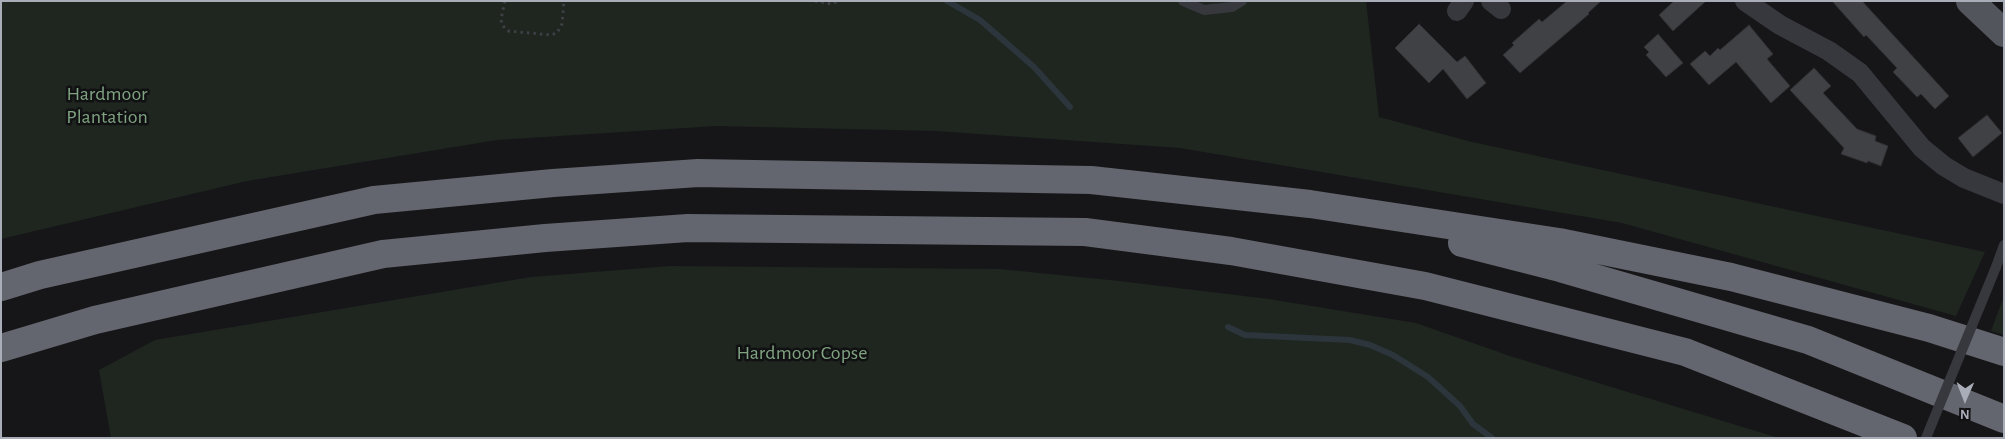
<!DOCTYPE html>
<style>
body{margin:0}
#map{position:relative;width:2005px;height:439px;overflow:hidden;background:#161618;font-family:"Alegreya Sans",sans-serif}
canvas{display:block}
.frame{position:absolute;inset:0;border:2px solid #a8adb8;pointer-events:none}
.north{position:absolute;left:1940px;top:374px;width:50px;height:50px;-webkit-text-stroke:4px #111113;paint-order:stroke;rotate:181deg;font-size:14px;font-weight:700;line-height:20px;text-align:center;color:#a8adb8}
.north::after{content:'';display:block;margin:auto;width:18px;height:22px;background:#a8adb8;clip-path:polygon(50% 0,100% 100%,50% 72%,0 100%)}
</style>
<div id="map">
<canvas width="2005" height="439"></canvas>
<div class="frame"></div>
<div class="north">N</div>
</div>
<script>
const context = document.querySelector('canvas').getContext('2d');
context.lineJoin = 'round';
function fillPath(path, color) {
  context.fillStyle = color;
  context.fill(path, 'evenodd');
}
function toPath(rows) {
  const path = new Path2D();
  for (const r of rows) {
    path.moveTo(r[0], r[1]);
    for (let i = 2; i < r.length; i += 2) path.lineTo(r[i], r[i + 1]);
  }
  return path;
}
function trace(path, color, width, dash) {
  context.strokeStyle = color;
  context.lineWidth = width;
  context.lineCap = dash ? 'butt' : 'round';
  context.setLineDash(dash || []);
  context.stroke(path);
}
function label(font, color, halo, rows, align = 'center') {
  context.font = font + ' "Alegreya Sans",sans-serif';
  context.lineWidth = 5;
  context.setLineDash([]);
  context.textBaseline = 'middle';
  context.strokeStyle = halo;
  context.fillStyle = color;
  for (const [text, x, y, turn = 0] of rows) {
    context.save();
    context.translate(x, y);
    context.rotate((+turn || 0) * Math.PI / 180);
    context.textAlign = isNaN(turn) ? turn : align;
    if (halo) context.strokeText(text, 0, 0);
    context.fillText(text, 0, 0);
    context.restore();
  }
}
fillPath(toPath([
 [1,1,1366,1,1379,117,1472,142,1985,252,1956,316,1622,223,1180,148,936,131,716,126,497,140,247,181,1,239],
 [670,266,1000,269,1119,281,1269,299,1416,323,1513,357,1779,438,111,438,99,370,155,340,531,277],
 [2004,296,2004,335,1991,331]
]), '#1e261f');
trace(toPath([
 [947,1,980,20,1034,67,1070,107],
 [1228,327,1245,335,1350,340,1370,345,1393,355,1428,377,1460,406,1473,424,1492,438]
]), '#2c353c', 6);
const building = toPath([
 [1567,1,1601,1,1588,13,1589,14,1520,73,1503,55,1514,45,1512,43,1539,19,1542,22,1567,1],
 [1674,1,1706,1,1673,31,1659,15,1674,1],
 [1832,1,1862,1,1949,96,1935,109,1921,94,1917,97,1893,72,1897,68,1866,35,1864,37,1832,1],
 [1419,24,1457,62,1465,56,1486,83,1467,99,1443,69,1429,83,1395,48,1419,24],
 [1749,25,1773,54,1767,59,1790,86,1771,103,1736,62,1709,85,1690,64,1705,51,1710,56,1718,48,1720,50,1749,25],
 [1658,34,1683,63,1666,77,1646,55,1649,52,1644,47,1658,34],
 [1814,68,1831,86,1823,93,1857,129,1876,136,1875,141,1888,146,1881,166,1868,161,1867,163,1841,154,1844,148,1790,90,1814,68],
 [1987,115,2002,133,1973,157,1958,138,1987,115]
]);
fillPath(building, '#404145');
trace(building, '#303034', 1);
trace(toPath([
 [505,1,501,19,502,25,508,31,551,35,557,33,562,24,564,1],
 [815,1,832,4,838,1]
]), '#3d3f44', 3, [2.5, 4]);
trace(toPath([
 [1183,1,1204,10,1232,7,1242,1],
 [1996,267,2004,245]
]), '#37383d', 10);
trace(toPath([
 [1491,1,1501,9],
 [1745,1,1780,25,1829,51,1860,73,1922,148,1944,166,1964,178,2004,194],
 [1457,11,1464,1]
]), '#37383d', 20);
trace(toPath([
 [1970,1,2004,33]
]), '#53555c', 28);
trace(toPath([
 [1462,243,1560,268,1808,340,2004,419],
 [1,287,40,275,374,200,553,183,698,173,1091,180,1310,204,1559,242,1731,277,1929,328,2004,352],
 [1,348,95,320,383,254,545,238,688,228,1085,232,1231,251,1425,286,1685,352,1903,438]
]), '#63666e', 28);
trace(toPath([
 [1926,438,1996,267]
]), '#37383d', 10);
label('20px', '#7fa381', '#111113', [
 ["Hardmoor",107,94],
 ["Plantation",107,117],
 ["Hardmoor Copse",802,353]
]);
</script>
